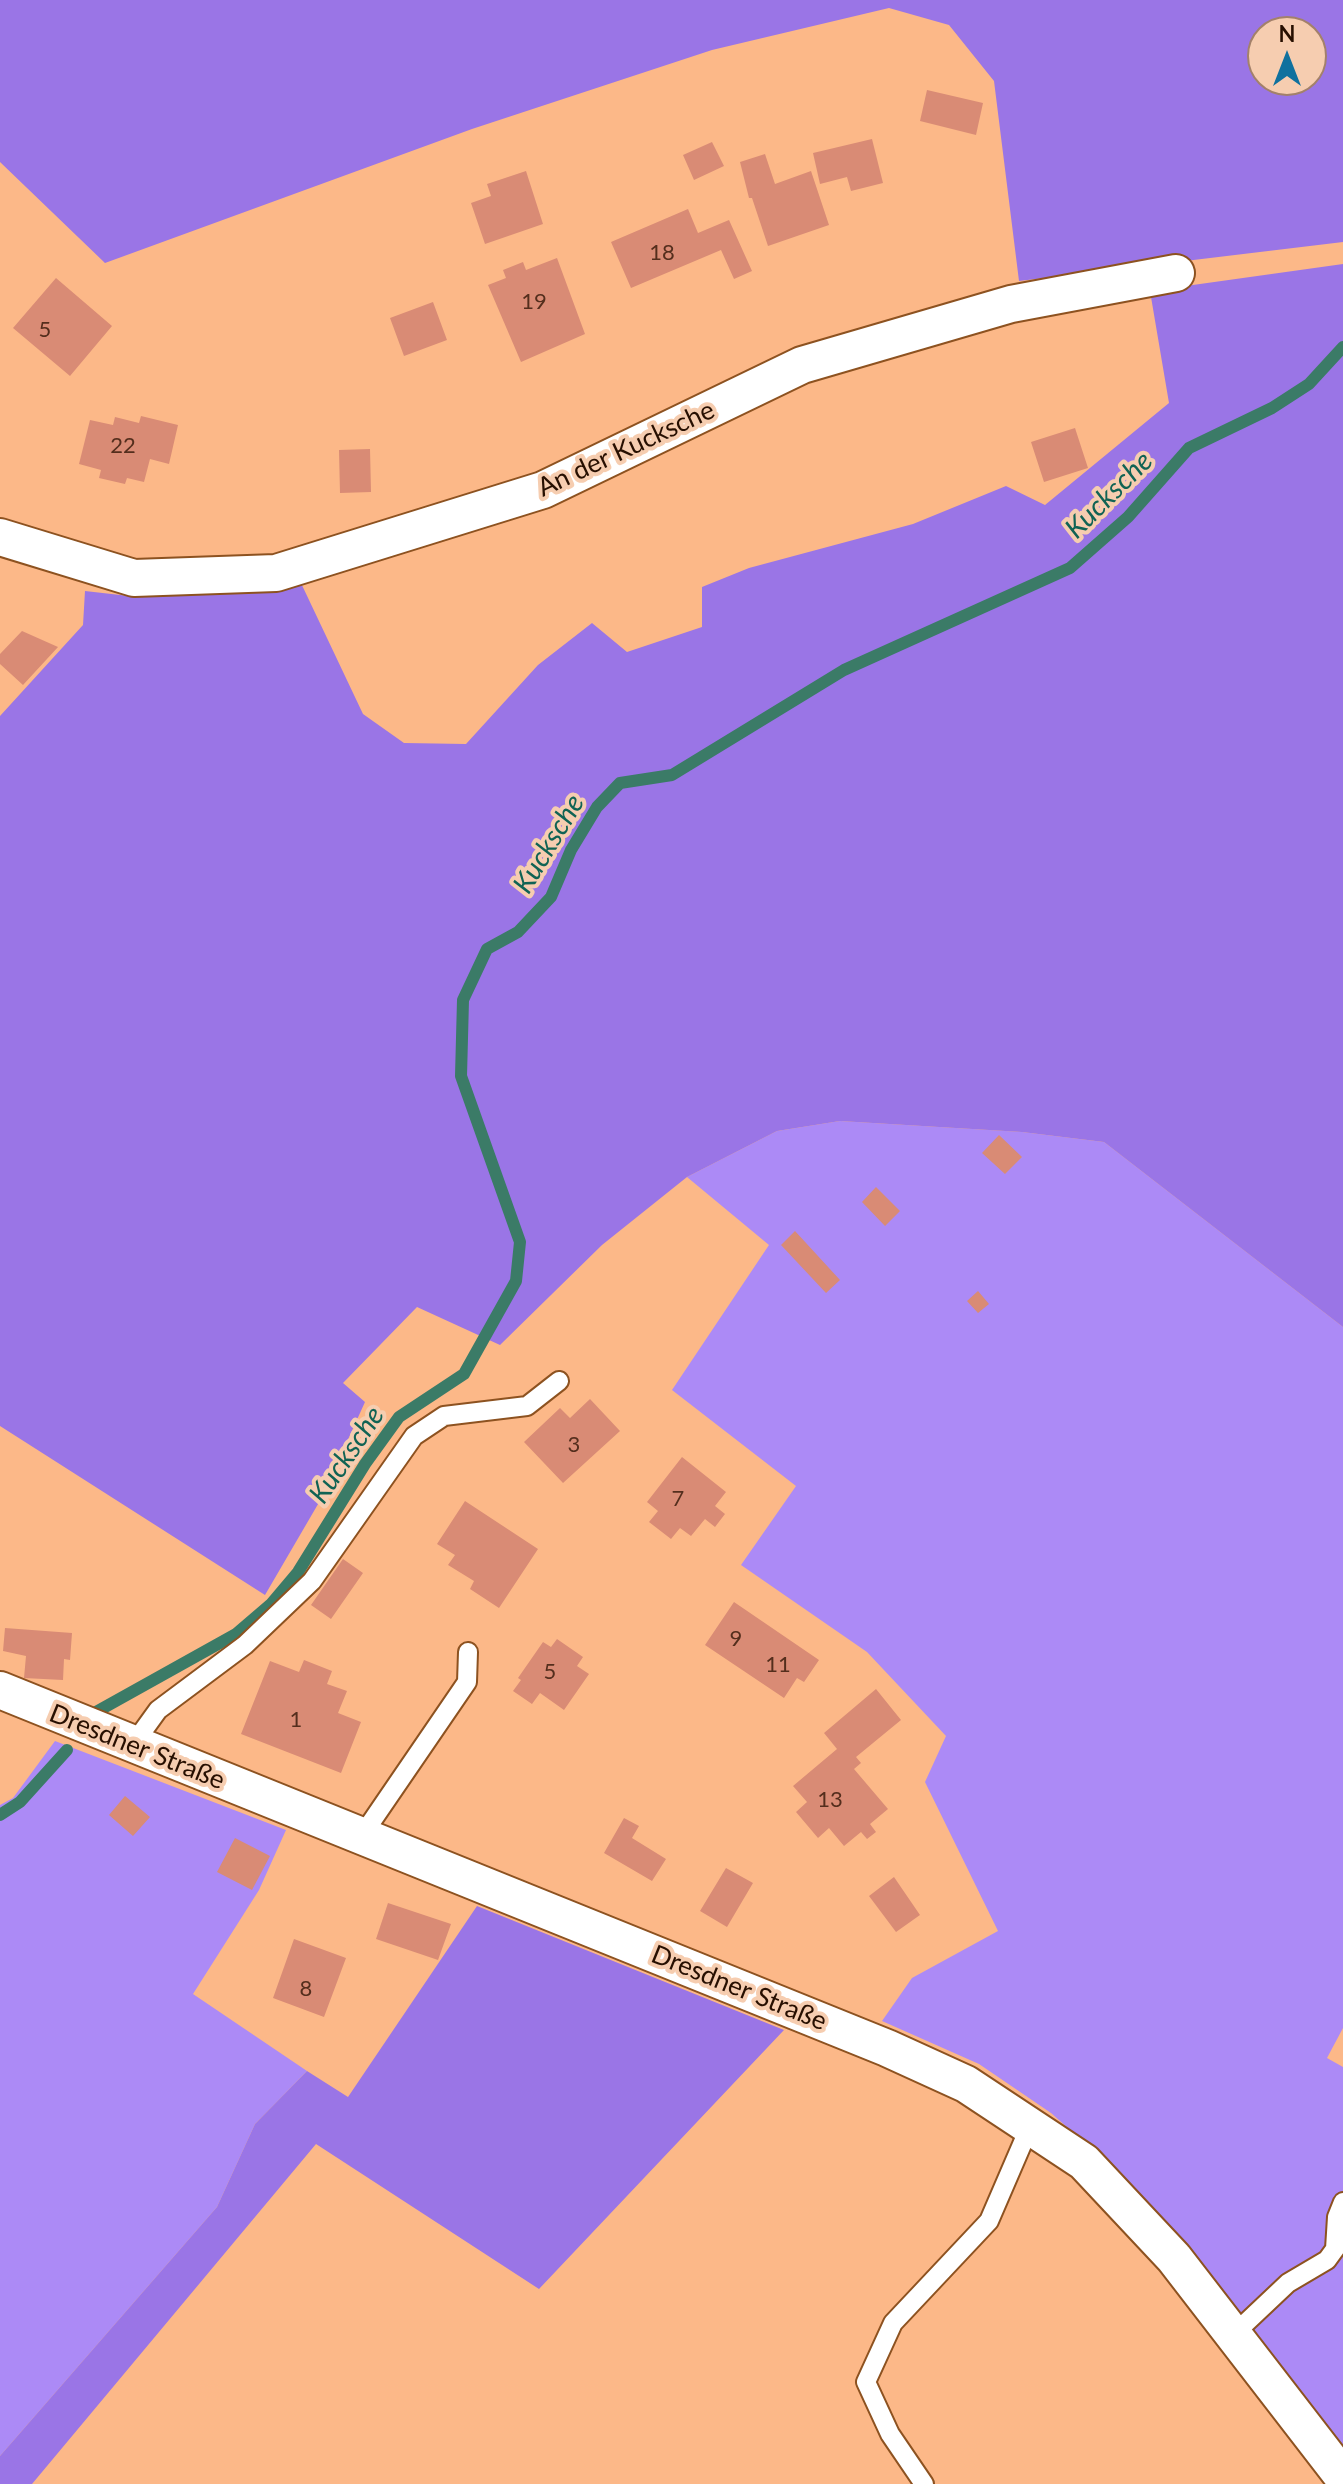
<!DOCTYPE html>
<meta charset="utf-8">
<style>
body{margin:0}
#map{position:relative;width:1343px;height:2484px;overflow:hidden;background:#fcb888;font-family:Lato,sans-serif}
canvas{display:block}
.north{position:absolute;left:1247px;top:16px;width:80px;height:80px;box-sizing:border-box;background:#f6cdb0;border:2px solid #a3816a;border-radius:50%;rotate:0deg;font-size:22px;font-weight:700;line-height:32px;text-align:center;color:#270f00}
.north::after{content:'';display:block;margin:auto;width:28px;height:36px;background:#10719e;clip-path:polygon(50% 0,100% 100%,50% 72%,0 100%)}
</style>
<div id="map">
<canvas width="1343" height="2484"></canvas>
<div class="north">N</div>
</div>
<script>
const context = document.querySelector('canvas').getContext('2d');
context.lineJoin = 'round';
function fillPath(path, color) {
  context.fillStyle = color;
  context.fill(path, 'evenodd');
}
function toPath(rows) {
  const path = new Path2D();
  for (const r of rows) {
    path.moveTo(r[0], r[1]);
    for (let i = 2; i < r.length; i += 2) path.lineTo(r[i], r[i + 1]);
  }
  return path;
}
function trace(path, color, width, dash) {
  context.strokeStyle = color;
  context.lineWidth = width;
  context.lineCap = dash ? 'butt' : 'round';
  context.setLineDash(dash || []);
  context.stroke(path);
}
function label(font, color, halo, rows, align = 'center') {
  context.font = font + ' Lato,sans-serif';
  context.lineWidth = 8;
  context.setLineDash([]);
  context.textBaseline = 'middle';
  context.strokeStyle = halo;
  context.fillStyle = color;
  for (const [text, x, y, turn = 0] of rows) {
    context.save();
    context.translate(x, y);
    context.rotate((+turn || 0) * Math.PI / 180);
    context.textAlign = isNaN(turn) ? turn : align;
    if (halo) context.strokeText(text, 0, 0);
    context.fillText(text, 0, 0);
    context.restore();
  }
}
fillPath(toPath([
 [840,1121,1022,1132,1104,1142,1343,1327,1343,2028,1327,2058,1343,2067,1343,2454,1094,2151,1051,2113,979,2064,882,2021,912,1978,998,1931,925,1782,946,1736,867,1652,741,1565,796,1486,672,1390,769,1245,687,1177,777,1131],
 [55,1741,286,1830,259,1890,193,1994,307,2071,255,2124,217,2207,0,2456,0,1805,13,1798]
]), '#ac8af6');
fillPath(toPath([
 [0,0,1343,0,1343,242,1019,281,994,81,949,25,889,8,712,50,472,129,105,263,0,162],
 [1263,32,1311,32,1311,80,1263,80],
 [1343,264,1343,1327,1104,1142,1022,1132,840,1121,777,1131,687,1177,602,1245,500,1345,417,1307,343,1383,365,1402,321,1499,265,1595,0,1426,0,716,83,625,85,591,129,596,272,587,300,581,363,714,404,743,466,744,538,665,592,623,627,652,702,627,702,587,749,568,913,524,1006,486,1045,505,1169,403,1150,291],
 [477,1906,784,2030,539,2289,316,2144,32,2484,0,2484,0,2456,217,2207,255,2124,307,2071,348,2097]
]), '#9a75e6');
trace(toPath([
 [96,1712,236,1634,271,1604,298,1572,365,1464,399,1417,464,1374,516,1281,520,1242,461,1076,463,1000,487,949,518,932,551,897,571,850,597,807,620,783,672,775,844,670,1070,568,1128,517,1189,448,1272,408,1309,384,1343,347],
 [0,1815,20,1802,67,1750]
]), '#3b7b67', 12);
fillPath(toPath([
 [927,90,983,103,976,135,920,121],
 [872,139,883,183,851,191,847,177,820,184,813,153],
 [712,142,724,166,694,180,683,155],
 [765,154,775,184,811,171,829,225,768,246,752,198,749,198,740,162],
 [526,171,543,224,485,244,471,203,491,196,487,184],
 [688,209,698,233,729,220,752,271,734,279,721,250,631,288,611,242],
 [557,258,585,334,521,362,488,285,506,278,503,270,523,262,526,270],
 [56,278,112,326,70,376,13,328],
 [433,302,447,340,404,356,390,318],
 [141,416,178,425,169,464,150,459,144,482,127,478,125,484,99,478,101,470,79,464,90,420,113,425,115,417,139,423],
 [1075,428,1088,468,1044,482,1031,442],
 [370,449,371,492,340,493,339,450],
 [22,631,58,647,23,685,0,664,0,654],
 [999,1135,1022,1157,1005,1174,982,1153],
 [876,1187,900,1211,885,1226,862,1202],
 [795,1231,840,1280,826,1293,781,1245],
 [978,1291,989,1304,978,1313,967,1301],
 [590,1399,620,1431,563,1483,524,1442,560,1408,570,1418],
 [682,1457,726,1492,715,1506,725,1514,715,1527,705,1519,691,1536,680,1528,671,1539,649,1522,658,1511,647,1502],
 [465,1501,538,1549,499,1608,470,1589,474,1581,448,1565,455,1555,437,1544],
 [343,1559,363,1573,331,1619,311,1605],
 [734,1602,819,1660,804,1682,797,1678,784,1698,705,1645],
 [5,1628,72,1633,70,1660,64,1659,63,1680,24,1678,26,1656,3,1651],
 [557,1639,583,1657,577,1666,589,1674,564,1710,540,1693,532,1704,513,1691,521,1680,518,1678,543,1642,551,1647],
 [304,1660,332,1671,327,1684,347,1691,338,1713,361,1722,341,1773,241,1734,270,1661,299,1672],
 [876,1689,901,1720,856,1757,861,1763,854,1769,888,1809,870,1824,876,1832,867,1839,861,1832,844,1846,829,1828,818,1838,796,1812,807,1802,793,1786,837,1749,824,1733],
 [125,1796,150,1817,133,1836,109,1815],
 [624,1818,639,1826,632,1838,666,1859,652,1881,604,1853],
 [235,1838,270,1856,252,1890,217,1872],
 [726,1868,753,1883,727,1927,700,1911],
 [894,1877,920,1915,896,1932,869,1896],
 [388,1903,451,1924,438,1960,376,1939],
 [294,1939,346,1958,324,2017,273,1998]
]), '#d98b75');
const lane = toPath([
 [132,1746,158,1710,245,1645,312,1581,414,1436,444,1416,527,1406,559,1381],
 [361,1837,467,1682,468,1652],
 [1234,2334,1288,2283,1327,2260,1335,2249,1337,2217,1343,2202],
 [924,2484,890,2434,866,2382,893,2323,989,2221,1030,2126]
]);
const street = toPath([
 [0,537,134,578,276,573,543,490,802,365,1011,304,1176,273],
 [0,1690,887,2048,966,2084,1084,2162,1174,2258,1343,2477]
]);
trace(lane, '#8d5220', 22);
trace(street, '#8d5220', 40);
trace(lane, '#fff', 18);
trace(street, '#fff', 36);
label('22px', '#542e1d', null, [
 ["18",662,253],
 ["19",534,302],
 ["5",45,330],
 ["22",123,446],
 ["3",574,1445],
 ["7",678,1499],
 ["9",736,1639],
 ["11",778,1665],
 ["5",550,1672],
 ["1",296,1720],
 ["13",830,1800],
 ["8",306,1989]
]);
label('26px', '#270f00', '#f6cdb0', [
 ["An der Kucksche",626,449,-25],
 ["Dresdner Straße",137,1747,22],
 ["Dresdner Straße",739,1988,22]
]);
label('italic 28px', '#106354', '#f6cdb0', [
 ["Kucksche",1109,495,-45],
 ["Kucksche",549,844,-59],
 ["Kucksche",347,1455,-56]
]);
</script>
